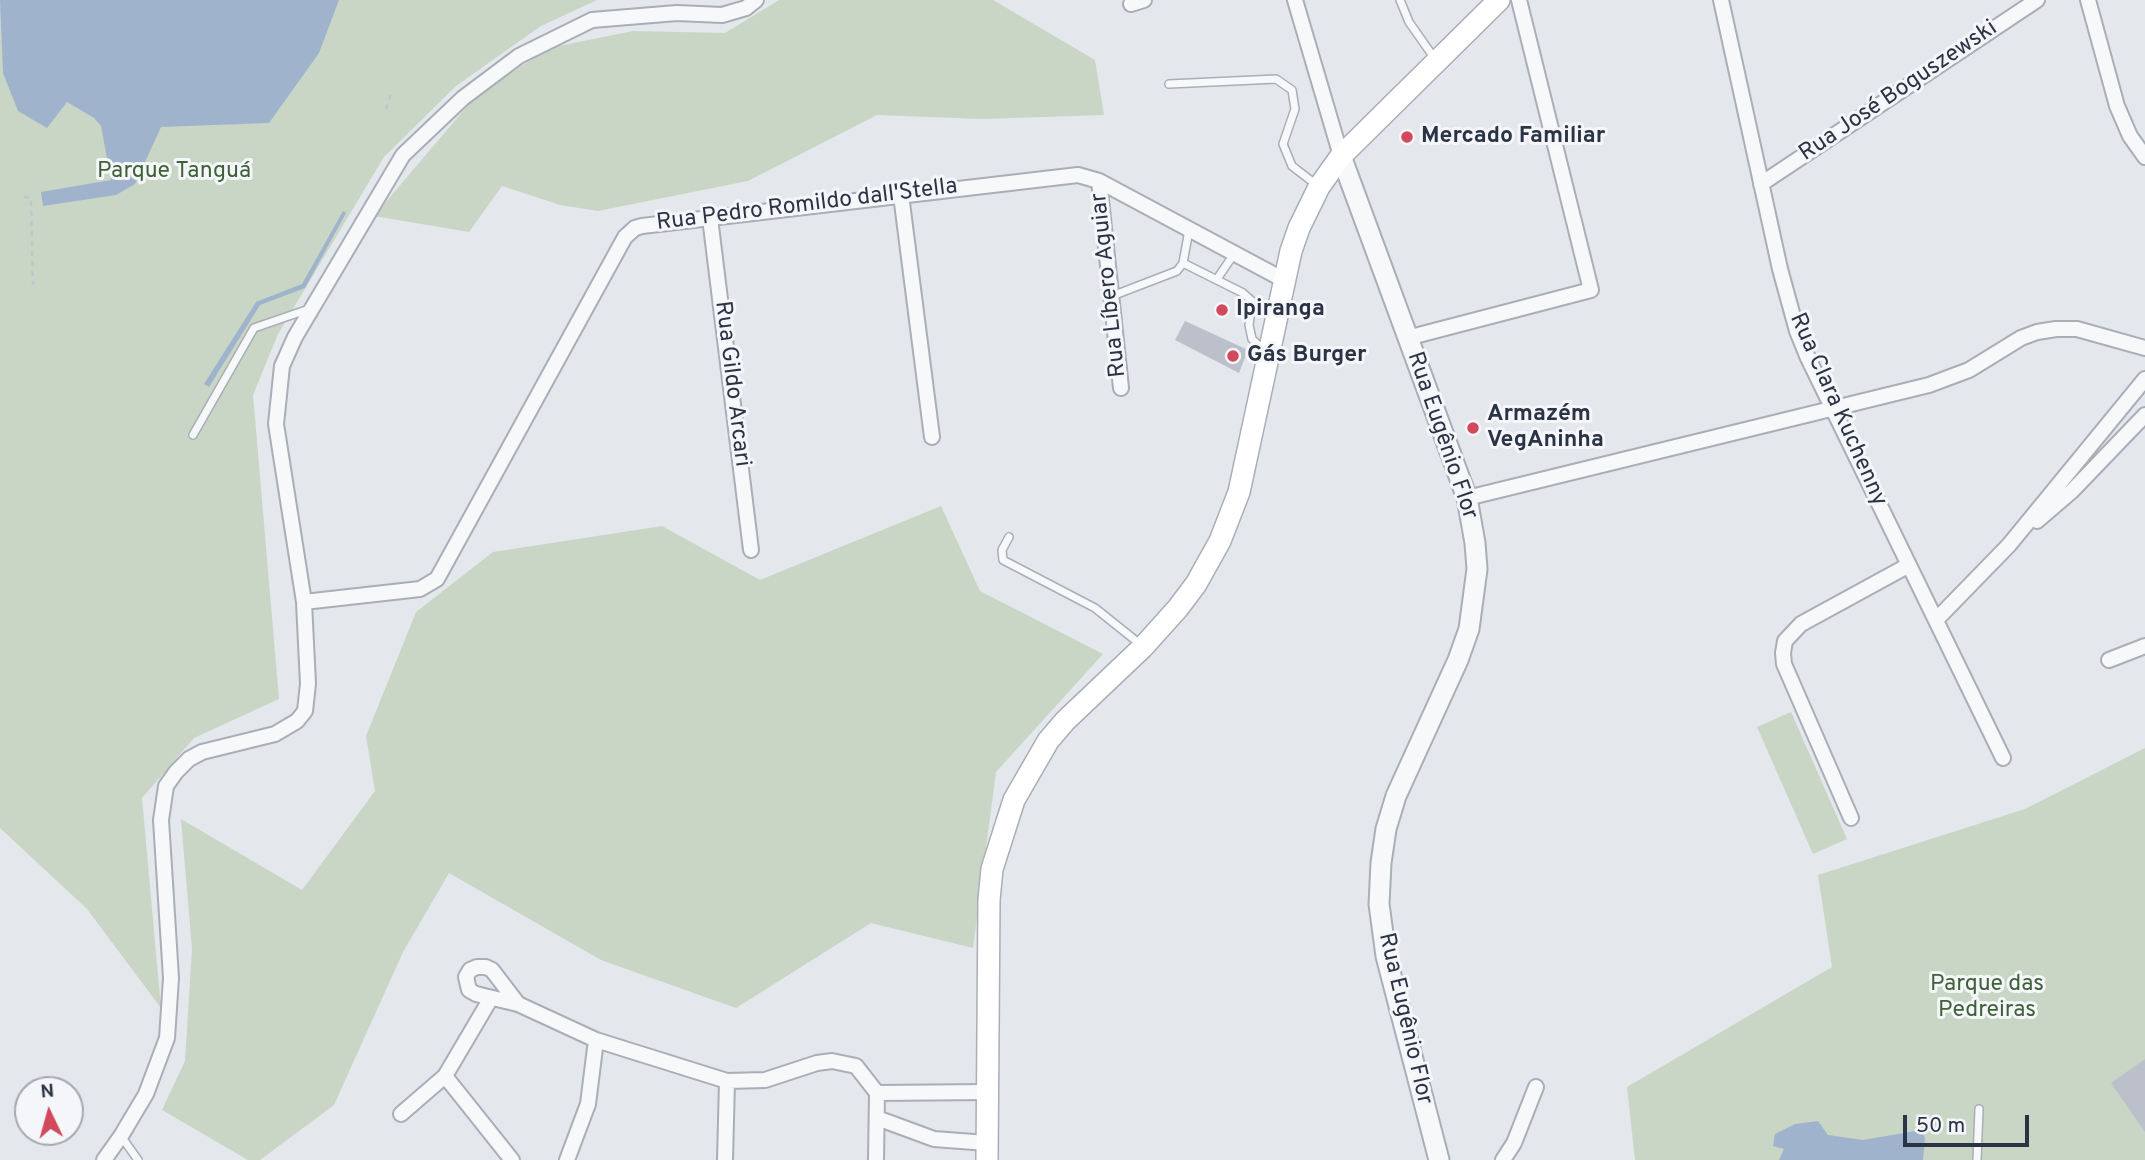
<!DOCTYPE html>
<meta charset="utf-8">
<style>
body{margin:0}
#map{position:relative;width:2145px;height:1160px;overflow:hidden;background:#e4e7ec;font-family:Overpass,sans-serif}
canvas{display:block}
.north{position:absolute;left:14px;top:1076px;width:70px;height:70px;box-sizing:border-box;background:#f4f6f9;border:2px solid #a4a8b1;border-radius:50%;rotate:355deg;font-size:19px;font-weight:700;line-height:28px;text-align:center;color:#2b3445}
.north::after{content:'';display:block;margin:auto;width:24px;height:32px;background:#d1495b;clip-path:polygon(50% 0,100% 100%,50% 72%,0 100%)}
.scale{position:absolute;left:1903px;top:1115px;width:126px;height:32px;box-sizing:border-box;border:4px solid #2b3445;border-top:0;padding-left:9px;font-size:21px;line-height:24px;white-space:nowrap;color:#2b3445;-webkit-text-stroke:5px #f4f6f9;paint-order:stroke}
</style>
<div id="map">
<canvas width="2145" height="1160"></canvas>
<div class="north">N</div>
<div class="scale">50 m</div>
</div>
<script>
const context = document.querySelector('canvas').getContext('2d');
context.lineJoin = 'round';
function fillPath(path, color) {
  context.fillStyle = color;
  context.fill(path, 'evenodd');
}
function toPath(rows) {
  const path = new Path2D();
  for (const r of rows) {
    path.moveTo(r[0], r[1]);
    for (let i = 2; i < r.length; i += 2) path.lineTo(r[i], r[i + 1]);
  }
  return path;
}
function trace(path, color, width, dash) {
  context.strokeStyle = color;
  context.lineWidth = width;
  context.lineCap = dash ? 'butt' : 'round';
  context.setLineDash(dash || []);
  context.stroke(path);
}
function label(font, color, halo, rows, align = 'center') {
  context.font = font + ' Overpass,sans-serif';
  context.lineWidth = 6;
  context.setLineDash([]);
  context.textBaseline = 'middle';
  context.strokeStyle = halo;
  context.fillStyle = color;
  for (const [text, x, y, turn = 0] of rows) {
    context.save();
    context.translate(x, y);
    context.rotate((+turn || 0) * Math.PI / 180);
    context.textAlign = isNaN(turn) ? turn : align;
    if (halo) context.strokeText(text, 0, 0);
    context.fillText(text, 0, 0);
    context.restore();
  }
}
fillPath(toPath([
 [0,0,597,0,541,26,456,86,384,157,278,334,253,395,279,699,194,738,142,798,161,1008,87,909,0,828],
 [779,0,993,0,1095,60,1104,115,982,119,877,115,748,181,598,211,560,205,502,186,469,232,374,216,474,98,549,48,633,31,725,33],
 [941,506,980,591,1103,654,996,772,973,948,871,923,736,1008,601,960,449,873,403,952,334,1105,260,1160,248,1160,162,1110,185,1061,192,949,181,819,302,890,375,791,366,736,416,612,493,552,662,526,760,580],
 [1791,712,1847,839,1813,854,1757,727],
 [2145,748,2145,1160,1635,1160,1627,1087,1832,967,1818,875,2025,809]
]), '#c9d6c5');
fillPath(toPath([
 [0,0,339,0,319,53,269,123,161,127,135,184,116,195,43,206,41,192,111,180,101,126,94,118,67,102,47,128,18,111,3,73],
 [343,211,346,213,305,288,260,305,209,387,204,384,256,302,302,284],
 [1818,1121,1828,1135,1863,1140,1921,1130,1925,1138,1923,1160,1779,1160,1784,1149,1773,1146,1775,1134,1795,1124]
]), '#9fb4cc');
fillPath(toPath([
 [1185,321,1248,350,1239,373,1175,340],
 [2145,1059,2145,1132,2111,1083]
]), '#bbc0ca');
const service = toPath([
 [1400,0,1409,22,1435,59],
 [1169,84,1276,79,1292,90,1295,109,1283,144,1292,166,1318,186],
 [1183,263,1243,293,1252,301,1249,325,1252,339,1266,352],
 [1217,279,1234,254],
 [1112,296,1177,271,1183,263,1189,230],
 [193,435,254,328,309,309],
 [1009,537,1002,550,1003,560,1095,608,1140,644],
 [121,1136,138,1160],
 [1977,1160,1979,1109]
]);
const minor = toPath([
 [1295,0,1341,156],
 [1721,0,1780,269,1797,331,1808,358,2003,758],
 [2088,0,2117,106,2130,136,2145,157],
 [1131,4,1144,0],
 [1099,181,1121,388],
 [1761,184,2037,0],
 [901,195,932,437],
 [710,218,751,550],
 [1407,338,1591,290,1519,0],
 [1467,498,1929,385,1969,370,2021,338,2037,332,2056,329,2077,329,2145,348],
 [2037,521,2072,491,2145,415],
 [304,602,420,589,437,579,625,237,635,228,642,226,1078,175,1099,181,1284,280],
 [1936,620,2009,545,2145,379],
 [2109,660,2145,646],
 [1851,818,1784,664,1783,653,1785,641,1801,624,1909,565],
 [518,1004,492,970,486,967,477,967,470,970,466,977,469,990,476,994,518,1004,596,1040,727,1081,765,1080,817,1063,832,1061,856,1066,877,1093,876,1160],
 [445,1076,512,1160],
 [877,1093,988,1092],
 [401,1114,445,1076,491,998],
 [877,1118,934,1139,987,1143],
 [104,1160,121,1136,146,1094,167,1038,171,978,161,820,166,786,176,772,189,759,202,752,275,734,297,721,305,711,308,684,304,602,276,424,282,366,295,337,403,155,463,98,519,56,592,20,677,13,722,15,746,8,756,0],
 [567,1160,588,1104,596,1040],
 [725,1160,727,1081],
 [1503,1160,1514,1143,1536,1087]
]);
const tertiary = toPath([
 [1341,156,1467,498,1475,543,1477,569,1469,629,1458,660,1396,796,1386,829,1381,863,1379,904,1386,956,1439,1160]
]);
const secondary = toPath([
 [987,1160,989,900,992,869,1014,800,1048,741,1065,721,1143,647,1178,608,1196,584,1220,541,1239,492,1291,251,1299,228,1319,187,1341,156,1499,0]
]);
trace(service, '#a9aeb7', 10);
trace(minor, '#a9aeb7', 18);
trace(tertiary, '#a9aeb7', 23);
trace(secondary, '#a9aeb7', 24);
trace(toPath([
 [386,109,391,94],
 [24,197,31,198,33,285]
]), '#c2c5cb', 2.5, [5, 5]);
trace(service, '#f7f8fa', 7);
trace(minor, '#f7f8fa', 14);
trace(tertiary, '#f7f8fa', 19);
trace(secondary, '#fff', 21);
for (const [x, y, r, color] of [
 [1407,137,7,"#d1495b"],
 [1222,310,7,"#d1495b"],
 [1233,356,7,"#d1495b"],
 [1473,428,7,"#d1495b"]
]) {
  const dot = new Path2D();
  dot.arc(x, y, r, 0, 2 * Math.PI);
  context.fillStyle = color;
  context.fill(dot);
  trace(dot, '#f4f6f9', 2.5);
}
label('23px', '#2b3445', '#f4f6f9', [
 ["Rua José Boguszewski",1899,92,-34],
 ["Rua Pedro Romildo dall'Stella",807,206,-7],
 ["Rua Líbero Aguiar",1110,285,-96],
 ["Rua Gildo Arcari",731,384,83],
 ["Rua Clara Kuchenny",1837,410,66],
 ["Rua Eugênio Flor",1441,436,71],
 ["Rua Eugênio Flor",1404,1019,77]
]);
label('bold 23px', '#2b3445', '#f4f6f9', [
 ["Mercado Familiar",1421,137],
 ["Ipiranga",1236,310],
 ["Gás Burger",1247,356],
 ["Armazém",1487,415],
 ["VegAninha",1487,441]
], 'left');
label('23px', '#3f6138', '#f4f6f9', [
 ["Parque Tanguá",174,172],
 ["Parque das",1987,985],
 ["Pedreiras",1987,1011]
]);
</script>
